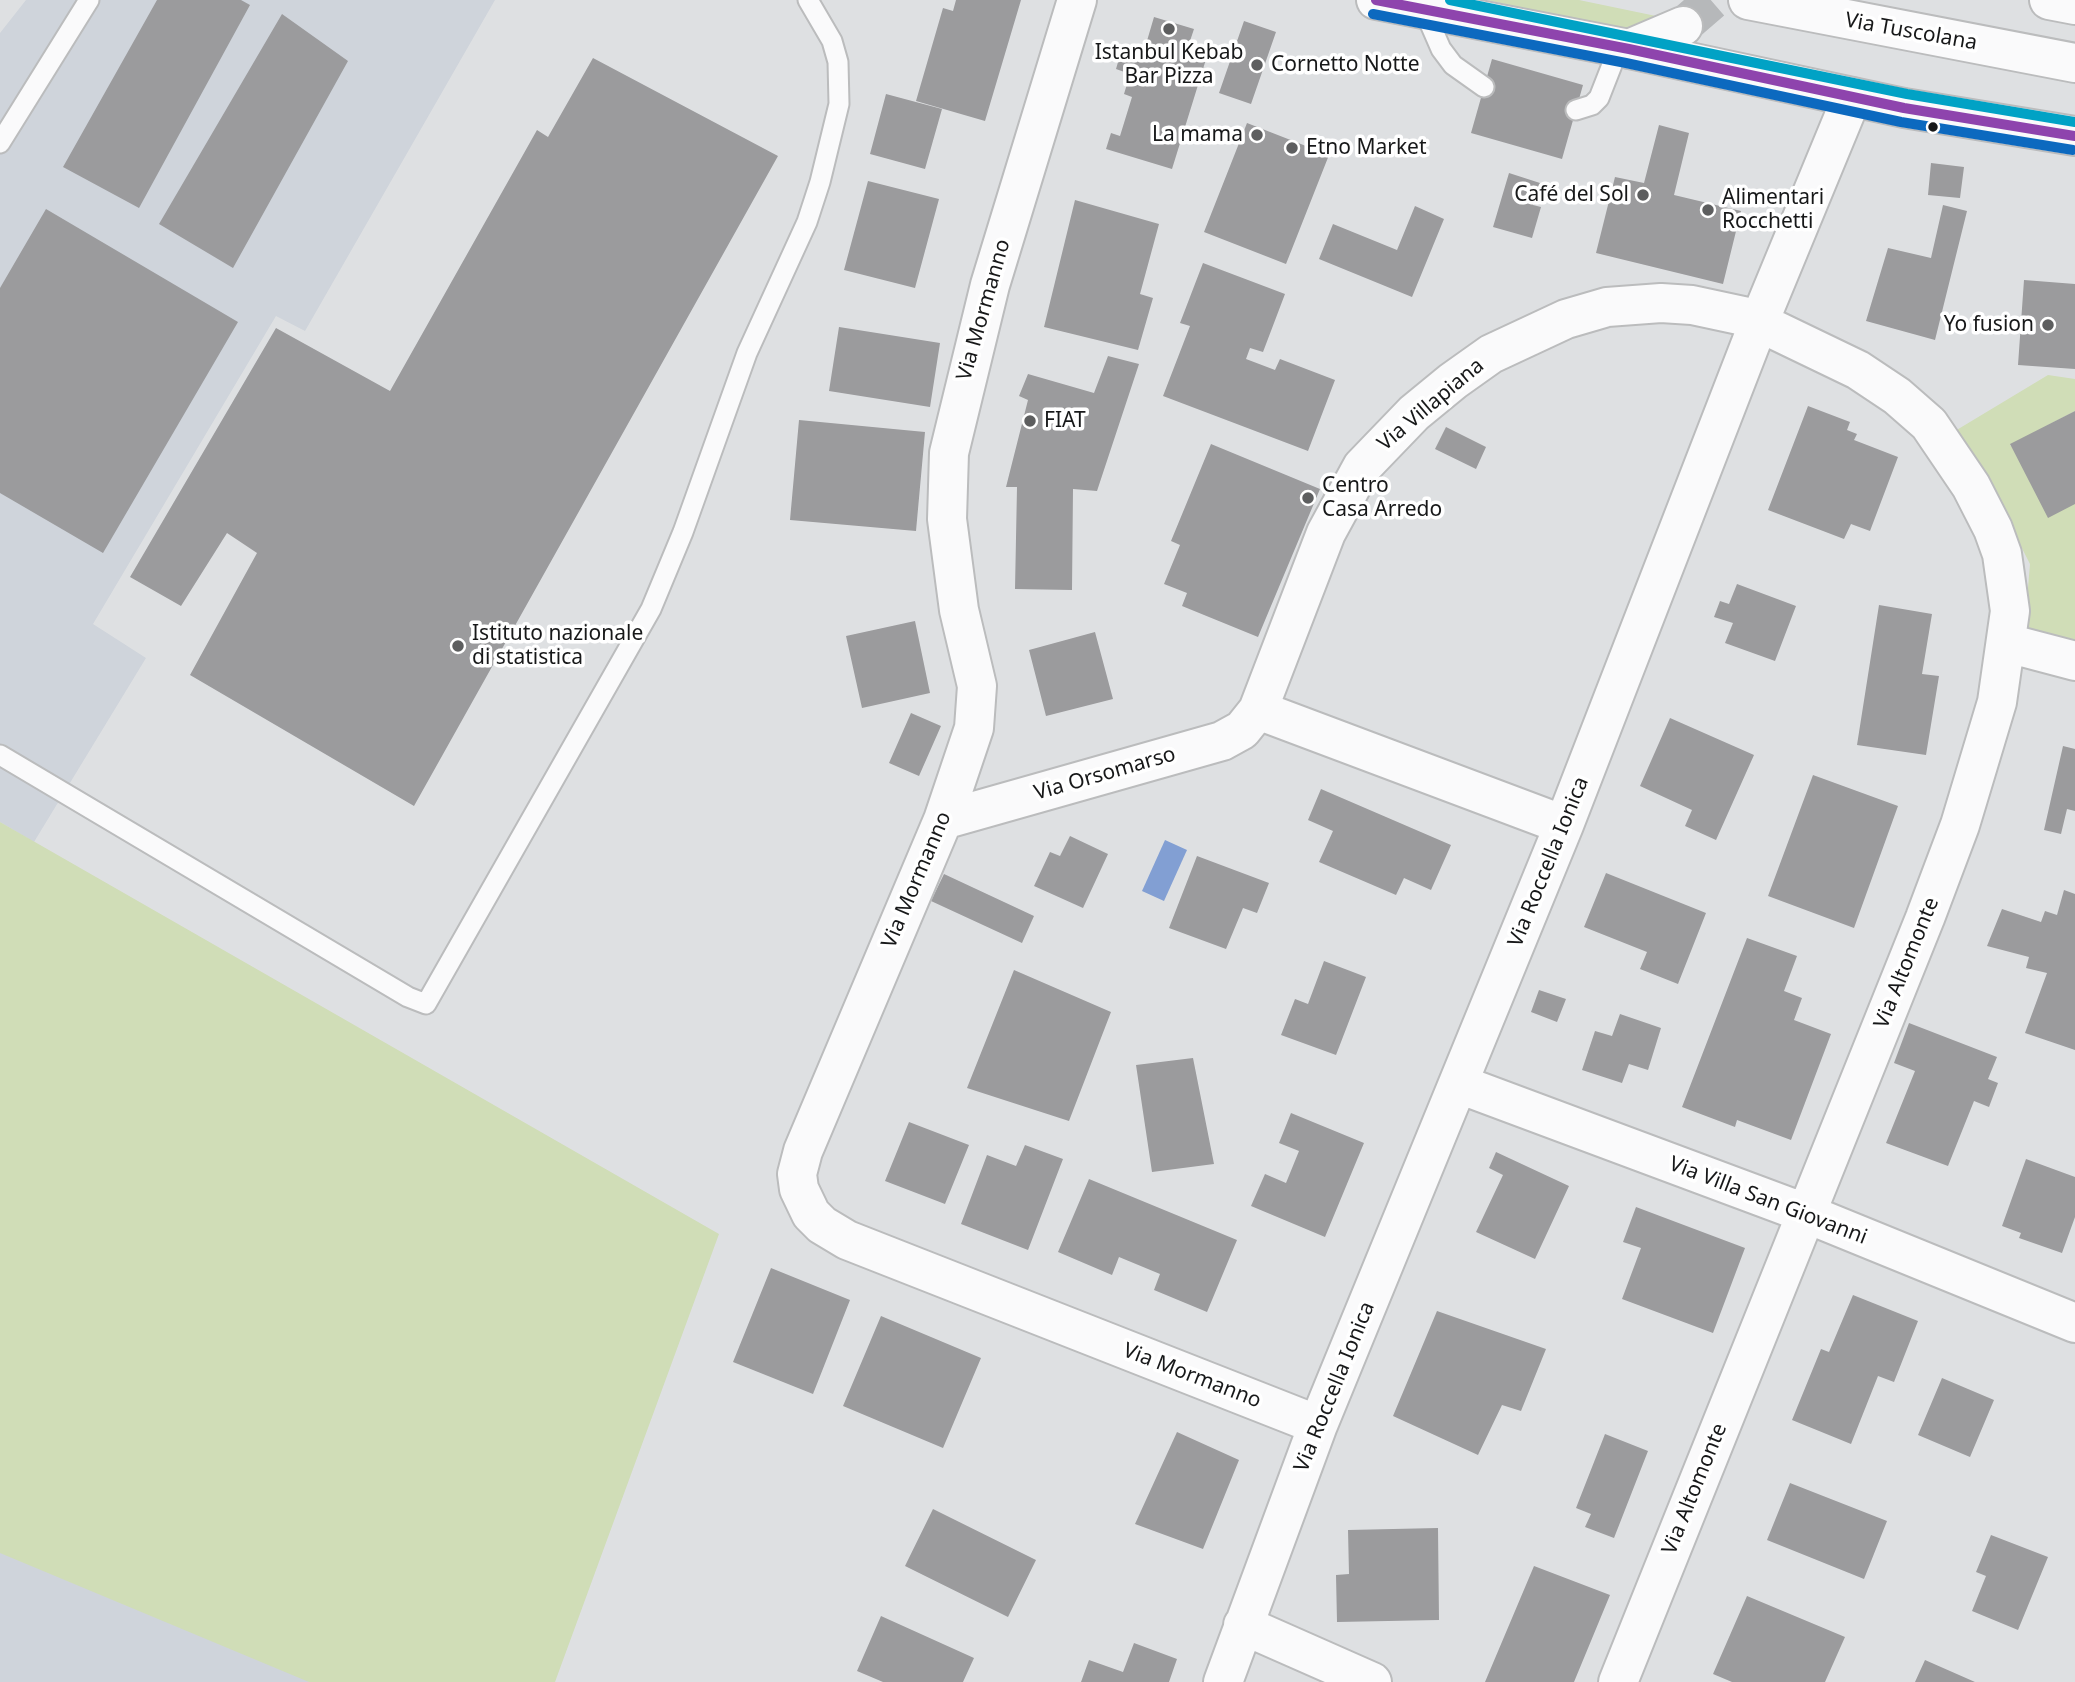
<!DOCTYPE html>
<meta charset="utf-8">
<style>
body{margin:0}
canvas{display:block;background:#dee0e2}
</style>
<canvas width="2075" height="1682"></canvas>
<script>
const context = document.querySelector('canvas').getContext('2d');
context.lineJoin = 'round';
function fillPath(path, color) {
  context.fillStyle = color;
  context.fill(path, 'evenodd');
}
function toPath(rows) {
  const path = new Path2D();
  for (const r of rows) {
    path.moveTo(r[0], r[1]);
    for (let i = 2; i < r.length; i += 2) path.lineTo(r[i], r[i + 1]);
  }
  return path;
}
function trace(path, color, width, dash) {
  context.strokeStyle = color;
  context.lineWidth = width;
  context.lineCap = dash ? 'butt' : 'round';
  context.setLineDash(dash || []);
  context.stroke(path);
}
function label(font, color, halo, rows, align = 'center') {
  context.font = font + ' "Noto Sans",sans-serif';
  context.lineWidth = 7;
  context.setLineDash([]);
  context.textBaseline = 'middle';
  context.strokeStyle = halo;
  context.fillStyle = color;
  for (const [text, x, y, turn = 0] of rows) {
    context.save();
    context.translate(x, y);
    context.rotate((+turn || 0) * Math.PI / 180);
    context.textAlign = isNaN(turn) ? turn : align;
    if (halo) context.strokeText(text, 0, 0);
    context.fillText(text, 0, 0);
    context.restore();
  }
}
fillPath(toPath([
 [26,0,495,0,305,331,276,316,93,624,146,658,34,842,0,822,0,33],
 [0,1534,310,1682,0,1682]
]), '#cfd4db');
fillPath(toPath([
 [1487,0,1579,0,1656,16,1632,29,1604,26],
 [2048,375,2075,379,2075,411,2010,445,2075,504,2075,646,2024,635,2030,564,2007,519,1950,434],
 [0,822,719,1234,555,1682,309,1682,0,1553]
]), '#d0ddb7');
fillPath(toPath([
 [1165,840,1187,850,1164,901,1142,891]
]), '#829fd3');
fillPath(toPath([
 [157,0,241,0,250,5,139,208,63,167],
 [956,0,1021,0,985,121,916,101,943,8,953,11],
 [282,14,348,61,233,268,159,224],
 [1154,17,1194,29,1187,50,1207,56,1172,169,1106,149,1111,133,1120,136,1132,97,1124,94,1130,74,1116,69,1123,45,1144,51],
 [1244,21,1276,32,1251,104,1219,93],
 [593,58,778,156,414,806,190,675,257,553,227,533,181,606,130,577,276,328,390,391,537,130,548,137],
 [1492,59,1583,85,1562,159,1471,133],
 [886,94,942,109,925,169,870,154],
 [1247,123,1329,155,1286,264,1204,232],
 [1659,125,1689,133,1674,195,1741,211,1723,284,1596,253,1615,177,1644,183],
 [1931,163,1964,167,1960,198,1928,195],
 [1509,173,1540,183,1533,205,1541,207,1532,238,1493,227],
 [868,181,939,199,915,288,844,270],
 [1075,200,1159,224,1140,294,1153,298,1138,350,1044,327],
 [1943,205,1967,211,1935,340,1866,321,1888,248,1931,258],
 [1415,206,1444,219,1412,297,1319,259,1333,224,1397,250],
 [46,209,238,322,103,553,0,493,0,288],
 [1203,263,1285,294,1263,352,1250,348,1246,359,1275,370,1280,359,1335,380,1308,451,1163,396,1190,326,1180,323],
 [2024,280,2075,284,2075,369,2018,365],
 [839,327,940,343,930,407,829,391],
 [1108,356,1139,364,1097,491,1073,489,1072,590,1015,589,1017,487,1006,487,1028,400,1019,396,1028,374,1094,393],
 [1808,406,1850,422,1847,430,1857,434,1854,440,1898,457,1870,531,1851,524,1844,539,1768,510],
 [2075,411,2075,504,2048,518,2010,444],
 [799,420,925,432,916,531,790,520],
 [1446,427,1486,447,1476,469,1435,449],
 [1211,444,1320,489,1258,637,1182,606,1187,593,1164,584,1180,545,1171,541],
 [1737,584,1796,606,1775,661,1725,643,1733,623,1714,617,1720,601,1729,604],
 [1879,605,1932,614,1922,674,1939,676,1926,755,1857,745],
 [915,621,930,693,862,708,846,636],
 [1095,632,1113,699,1046,716,1029,650],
 [911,713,941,726,919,776,889,763],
 [1670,718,1754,755,1716,840,1685,826,1692,810,1640,786],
 [2063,746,2075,749,2075,811,2067,809,2061,834,2044,830],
 [1813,775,1898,806,1854,928,1768,896],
 [1321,789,1451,845,1431,890,1404,878,1396,895,1319,862,1333,831,1308,820],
 [1070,836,1108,854,1083,908,1034,886,1050,852,1060,856],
 [1197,856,1269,883,1257,913,1243,908,1226,949,1169,928],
 [1606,873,1706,913,1678,984,1640,969,1647,952,1584,927],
 [944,874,1034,916,1022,943,931,901],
 [2064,890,2075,894,2075,1050,2025,1033,2047,973,2026,968,2029,957,1987,946,2002,909,2041,922,2045,911,2057,915],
 [1747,938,1797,956,1784,991,1802,998,1794,1020,1831,1034,1791,1140,1737,1120,1735,1127,1682,1107],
 [1324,961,1366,977,1336,1055,1281,1035,1295,999,1308,1004],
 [1014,970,1111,1012,1069,1121,967,1088],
 [1539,990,1566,999,1557,1022,1531,1012],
 [1620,1014,1661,1028,1648,1070,1629,1064,1622,1083,1582,1070,1595,1031,1612,1036],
 [1909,1023,1997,1057,1988,1079,1998,1083,1989,1107,1974,1101,1948,1166,1886,1143,1915,1071,1894,1063],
 [1193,1058,1214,1164,1152,1172,1136,1065],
 [1291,1113,1364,1143,1325,1237,1251,1206,1265,1174,1286,1183,1299,1151,1279,1143],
 [909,1122,969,1145,945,1204,885,1181],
 [1025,1145,1063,1159,1028,1250,961,1224,987,1155,1016,1166],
 [1496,1152,1569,1186,1535,1259,1476,1232,1503,1175,1489,1168],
 [2026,1159,2075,1177,2075,1217,2062,1253,2019,1238,2021,1233,2002,1226],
 [1089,1179,1237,1240,1207,1312,1154,1290,1160,1274,1119,1257,1112,1275,1058,1252],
 [1636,1207,1745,1248,1713,1333,1622,1299,1641,1248,1623,1242],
 [771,1268,850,1300,813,1394,733,1362],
 [1853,1295,1918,1321,1894,1382,1878,1376,1851,1444,1792,1420,1821,1349,1829,1352],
 [1437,1311,1546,1349,1521,1411,1502,1405,1478,1455,1393,1416],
 [881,1316,981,1358,943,1448,843,1406],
 [1942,1378,1994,1400,1970,1457,1918,1435],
 [1177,1432,1239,1460,1203,1549,1135,1524],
 [1605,1434,1648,1451,1614,1538,1585,1527,1591,1514,1576,1508],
 [1790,1483,1887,1521,1864,1579,1767,1540],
 [933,1509,1036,1560,1008,1617,905,1566],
 [1438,1528,1439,1620,1337,1622,1336,1575,1349,1574,1348,1530],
 [1991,1535,2048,1557,2018,1630,1972,1611,1986,1576,1976,1572],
 [1534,1566,1610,1595,1574,1682,1485,1682],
 [1747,1596,1845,1637,1825,1682,1732,1682,1713,1674],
 [881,1616,974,1658,963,1682,883,1682,857,1671],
 [1134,1643,1177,1659,1169,1682,1081,1682,1089,1660,1123,1672],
 [1925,1660,1975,1682,1915,1682]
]), '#9b9b9d');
trace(toPath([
 [1683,26,1713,0]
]), '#b6b8ba', 38, [38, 19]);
const service = toPath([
 [1424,10,1441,49,1453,65,1484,87],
 [1576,110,1592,105,1599,98,1619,47],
 [0,143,89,0],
 [0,755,408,997,426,1004,651,609,683,532,747,353,807,222,820,182,839,104,838,62,832,41,808,0]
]);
const minor = toPath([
 [1077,0,990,285,949,453,947,519,959,610,977,686,974,728,943,820,803,1151,797,1174,799,1189,811,1214,822,1225,847,1240,1318,1425],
 [2007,643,2075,661],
 [1258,710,1564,825],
 [943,820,1222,741,1242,730,1258,710,1326,533,1362,467,1414,413,1453,381,1491,354,1566,319,1607,307,1661,303,1692,305,1748,317,1858,370,1897,396,1929,424,1971,486,1993,529,2002,554,2010,611,1997,702,1960,825,1925,918,1618,1682],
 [1459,1084,1805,1213,2075,1323],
 [1243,1625,1372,1682],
 [1223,1682,1318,1425,1564,825,1759,322,1852,97]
]);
const secondary = toPath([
 [1376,0,1629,49,1904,108,2075,136],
 [1629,49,1683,26]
]);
const primary = toPath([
 [1748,0,2075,63],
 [2049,0,2075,5]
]);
trace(service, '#bbbcbd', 23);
trace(minor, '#bbbcbd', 42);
trace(secondary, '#bbbcbd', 42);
trace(primary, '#bbbcbd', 42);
trace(service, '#fafafb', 19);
trace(minor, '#fafafb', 38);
trace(secondary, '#fafafb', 38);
trace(primary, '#fafafb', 38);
trace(toPath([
 [1376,0,1629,49,1904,108,2075,136]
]), '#8e44ad', 10);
trace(toPath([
 [1373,14,1626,63,1901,122,2073,150]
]), '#0c69bf', 10);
trace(toPath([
 [1450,0,1907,94,2075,122]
]), '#01a2c5', 10);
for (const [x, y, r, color] of [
 [1169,29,7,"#5d5e5f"],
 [1257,65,7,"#5d5e5f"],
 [1933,127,6,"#171819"],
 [1257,135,7,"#5d5e5f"],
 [1292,148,7,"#5d5e5f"],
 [1643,195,7,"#5d5e5f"],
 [1708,210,7,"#5d5e5f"],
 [2048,325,7,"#5d5e5f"],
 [1030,421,7,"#5d5e5f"],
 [1308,498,7,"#5d5e5f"],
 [458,646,7,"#5d5e5f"]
]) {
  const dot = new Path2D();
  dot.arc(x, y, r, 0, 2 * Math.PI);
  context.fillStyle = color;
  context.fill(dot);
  trace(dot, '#fff', 2.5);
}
label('21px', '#171819', '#fff', [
 ["Via Tuscolana",1911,32,10],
 ["Via Mormanno",984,310,-74],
 ["Via Villapiana",1431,405,-40],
 ["Via Orsomarso",1105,774,-16],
 ["Via Roccella Ionica",1549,862,-68],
 ["Via Mormanno",917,880,-67],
 ["Via Altomonte",1907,963,-68],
 ["Via Villa San Giovanni",1768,1201,21],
 ["Via Mormanno",1192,1376,21],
 ["Via Roccella Ionica",1335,1387,-68],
 ["Via Altomonte",1695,1489,-68]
]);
label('21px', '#171819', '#fff', [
 ["Istanbul Kebab",1169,53,"center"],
 ["Bar Pizza",1169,77,"center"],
 ["Cornetto Notte",1271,65],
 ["La mama",1243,135,"right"],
 ["Etno Market",1306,148],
 ["Café del Sol",1629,195,"right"],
 ["Alimentari",1722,198],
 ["Rocchetti",1722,222],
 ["Yo fusion",2034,325,"right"],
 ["FIAT",1044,421],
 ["Centro",1322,486],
 ["Casa Arredo",1322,510],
 ["Istituto nazionale",472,634],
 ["di statistica",472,658]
], 'left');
</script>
